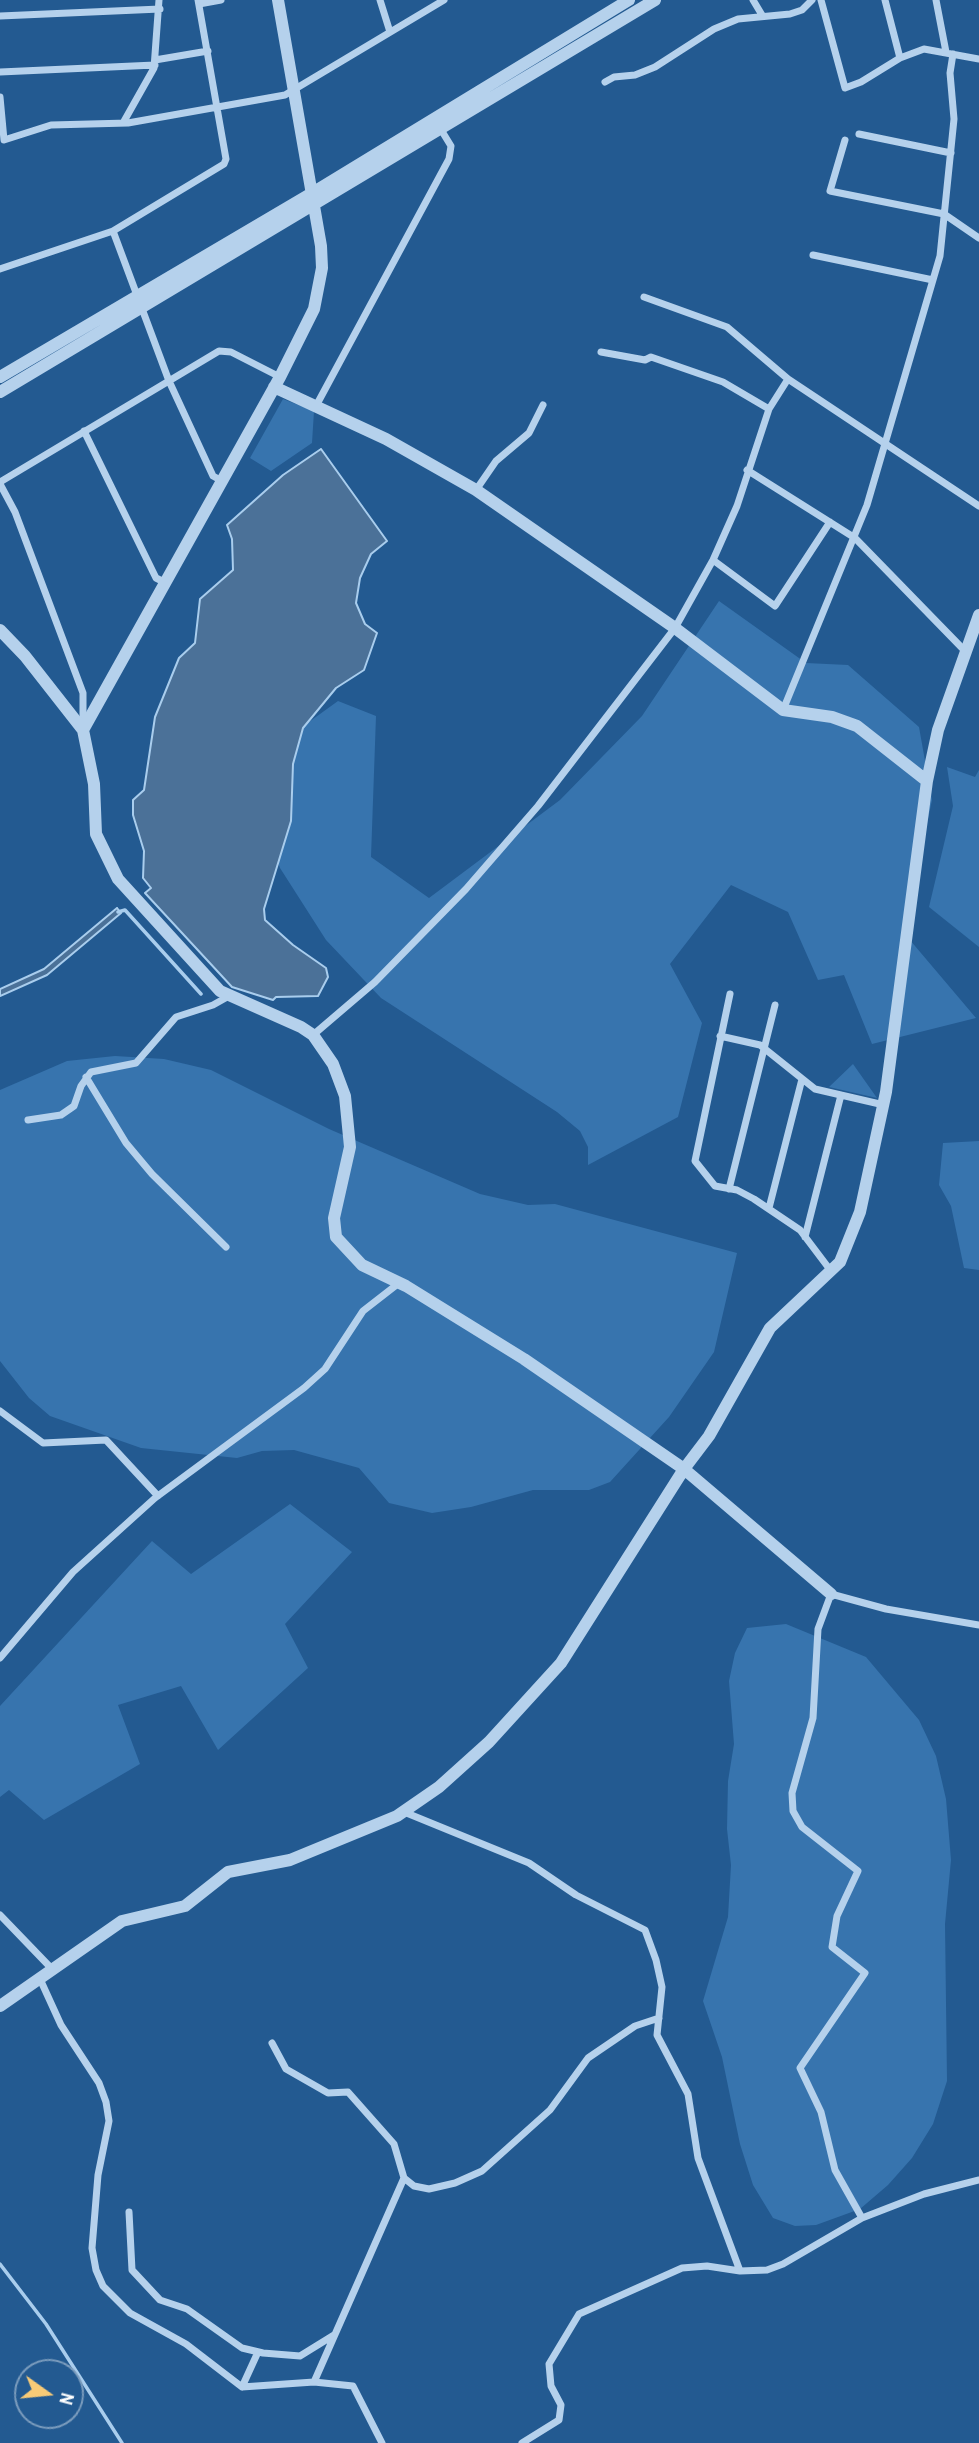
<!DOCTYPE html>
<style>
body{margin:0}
#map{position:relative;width:979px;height:2443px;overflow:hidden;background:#235a91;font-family:"Archivo Narrow",sans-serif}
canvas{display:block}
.north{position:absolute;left:14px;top:2359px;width:70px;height:70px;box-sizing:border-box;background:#235a91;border:2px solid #7b9cbd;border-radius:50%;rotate:105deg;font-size:19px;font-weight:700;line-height:28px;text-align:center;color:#fff}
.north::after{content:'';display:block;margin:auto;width:24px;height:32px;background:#f8cb77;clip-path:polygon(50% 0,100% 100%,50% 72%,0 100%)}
</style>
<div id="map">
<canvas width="979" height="2443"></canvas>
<div class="north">N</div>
</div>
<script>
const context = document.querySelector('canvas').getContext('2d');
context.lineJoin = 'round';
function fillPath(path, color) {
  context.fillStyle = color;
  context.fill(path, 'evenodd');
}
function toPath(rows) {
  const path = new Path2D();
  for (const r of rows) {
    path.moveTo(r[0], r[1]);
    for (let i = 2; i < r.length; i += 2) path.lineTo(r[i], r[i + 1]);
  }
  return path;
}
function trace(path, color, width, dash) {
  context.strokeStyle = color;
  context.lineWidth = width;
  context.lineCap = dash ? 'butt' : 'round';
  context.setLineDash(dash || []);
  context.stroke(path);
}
fillPath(toPath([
 [283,399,314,411,312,443,271,471,250,458],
 [719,601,806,663,848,665,919,727,932,800,904,933,976,1018,872,1044,844,975,818,980,788,912,731,885,670,964,702,1023,678,1117,588,1165,588,1147,580,1131,557,1112,381,998,326,940,280,868,273,850,277,823,302,727,338,701,376,716,371,857,429,898,560,800,642,716],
 [947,767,975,777,979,770,979,947,929,907,953,806],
 [115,1056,164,1059,211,1070,329,1129,480,1194,528,1205,555,1204,737,1253,714,1352,669,1417,610,1482,589,1490,533,1490,471,1507,432,1513,389,1503,359,1468,294,1450,262,1451,237,1458,141,1448,50,1416,29,1398,0,1361,0,1090,67,1061],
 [853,1064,877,1098,829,1087],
 [979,1141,979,1270,964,1268,951,1206,939,1185,943,1143],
 [290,1504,352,1552,285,1624,308,1668,218,1750,181,1686,118,1705,140,1764,44,1820,9,1790,0,1797,0,1706,152,1541,191,1574],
 [786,1624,866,1657,919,1720,936,1756,946,1799,951,1860,945,1924,947,2081,933,2124,912,2158,888,2185,860,2209,816,2225,795,2226,773,2218,753,2185,740,2144,722,2057,703,2001,728,1917,731,1865,727,1829,728,1781,734,1744,729,1681,735,1653,747,1628]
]), '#3774ae');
const water = toPath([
 [321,449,387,541,371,554,360,578,356,603,365,624,377,633,364,670,336,688,303,728,293,764,291,821,264,909,265,920,293,945,326,968,328,977,318,996,276,997,273,1000,232,987,145,893,151,888,143,878,144,851,133,815,133,800,144,790,155,717,179,658,195,643,200,599,233,570,232,539,227,525,283,475,321,449],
 [117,908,121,913,47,975,0,996,0,989,44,969,117,908]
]);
fillPath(water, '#4b7198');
trace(water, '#a9cded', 2);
trace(toPath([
 [118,912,125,910,201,994],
 [0,2264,46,2324,122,2443]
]), '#a9cded', 3.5);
trace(toPath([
 [380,0,390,32],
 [753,0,762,15],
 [821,0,845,88,861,82,900,58,924,49,979,59],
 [885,0,900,58],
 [936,0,946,52],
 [199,4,221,0],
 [0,16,160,9],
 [155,60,208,51],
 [0,72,155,65],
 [605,82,614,77,635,75,655,67,714,29,738,19,790,14,802,10,812,0],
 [0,97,4,140,51,125,128,123,285,95,444,0],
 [123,123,154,68,159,0],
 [859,134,951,153],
 [845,140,830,191,944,214,979,238],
 [113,231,169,381,213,476,222,481],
 [813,255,933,280],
 [0,269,113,231,224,164,226,159,198,0],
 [644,297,727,327,788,379,979,506],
 [601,352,645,360,651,357,723,382,769,409],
 [316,406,449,159,451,146,440,128],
 [84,431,156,578,166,583],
 [747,470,855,538,965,651],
 [0,482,219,351,231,352,280,377],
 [0,484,15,512,83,693,83,726],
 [476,490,496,461,529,433,543,405],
 [713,560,775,606,830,522],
 [783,710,867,505,940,256,954,119,950,73,953,54],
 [730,994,695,1161,715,1186,737,1190,754,1199,800,1230,831,1271],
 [313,1035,375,982,466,889,538,806,675,628,713,560,737,506,769,409,788,379],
 [720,1036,760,1045,815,1089,884,1105],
 [86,1077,126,1143,152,1174,226,1247],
 [28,1120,61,1115,74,1106,81,1086,91,1072,136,1063,176,1017,213,1005,229,996],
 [729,1189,775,1005],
 [769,1208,802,1079],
 [805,1237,841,1095],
 [0,1411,43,1443,106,1440,158,1496],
 [0,1658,73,1572,155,1498,304,1388,325,1369,363,1311,399,1283],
 [404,1812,529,1863,576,1895,645,1930,656,1960,662,1987,657,2035,688,2094,698,2158,740,2271],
 [0,1915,53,1970],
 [40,1979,61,2025,99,2083,106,2102,109,2121,98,2175,92,2248,96,2270,103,2286,130,2313,186,2344,242,2387,314,2382,353,2386,382,2443],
 [272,2043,286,2069,328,2093,348,2092,394,2144,404,2178,414,2186,429,2189,455,2183,482,2171,550,2110,588,2058,635,2026,659,2018],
 [129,2212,132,2270,160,2300,187,2309,242,2348,263,2353,300,2356,334,2335],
 [862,2218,835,2170,821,2112,800,2068,865,1973,832,1947,837,1916,858,1871,802,1827,793,1811,792,1793,813,1718,818,1629,831,1594,886,1609,979,1625],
 [314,2382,404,2178],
 [242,2387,258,2352],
 [522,2443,559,2420,561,2405,551,2386,549,2364,579,2314,682,2268,707,2266,740,2271,767,2270,783,2264,862,2218,924,2194,979,2180]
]), '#b5d1ec', 7);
trace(toPath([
 [0,377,314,192,629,0],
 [274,387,386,439,476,490,675,628,783,710,832,717,857,726,927,781],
 [0,392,655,0],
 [0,630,25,656,83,730,94,784,96,834,118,879,220,991,301,1027,313,1035,333,1064,345,1096,350,1147,334,1218,336,1237,362,1265,406,1286,524,1359,684,1469,831,1594],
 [83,730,280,377,314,309,322,268,321,246,278,0],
 [0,2006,122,1921,185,1906,228,1872,290,1860,397,1816,439,1787,489,1742,561,1663,684,1469,709,1436,770,1328,840,1262,860,1212,886,1092,927,781,938,730,979,615]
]), '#b5d1ec', 12);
</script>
